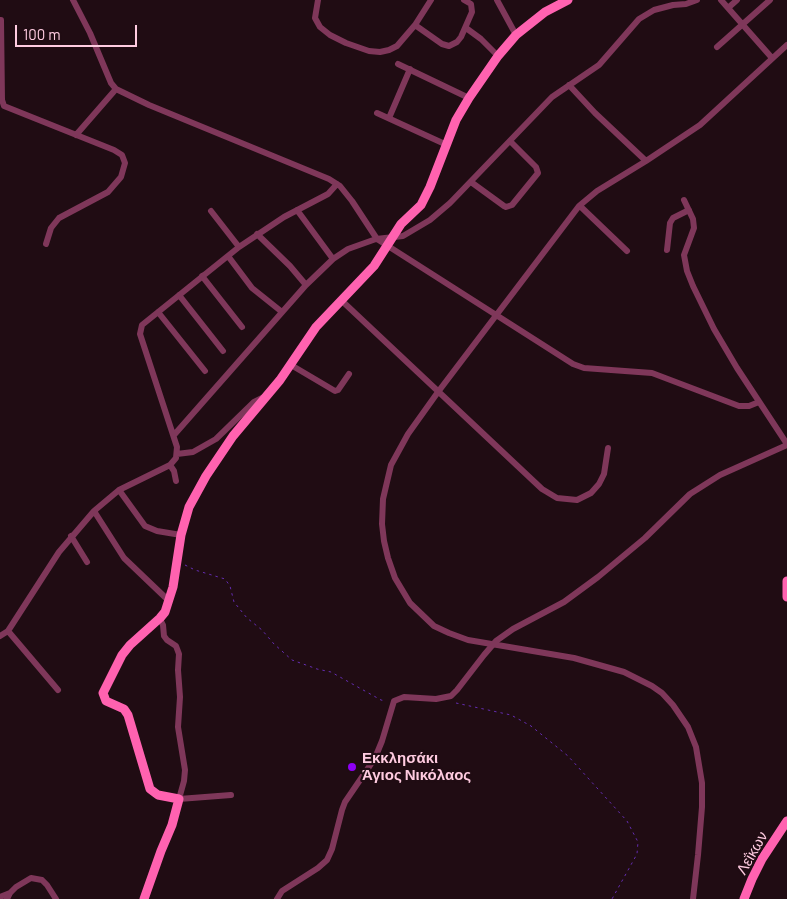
<!DOCTYPE html>
<meta charset="utf-8">
<style>
body{margin:0}
#map{position:relative;width:787px;height:899px;overflow:hidden;background:#200c13;font-family:Barlow,sans-serif}
canvas{display:block}
.scale{position:absolute;left:15px;top:25px;width:122px;height:22px;box-sizing:border-box;border:2px solid #ffcbe0;border-top:0;padding-left:6px;font-size:15px;line-height:18px;white-space:nowrap;color:#ffcbe0;-webkit-text-stroke:4px #200c13;paint-order:stroke}
</style>
<div id="map">
<canvas width="787" height="899"></canvas>
<div class="scale">100 m</div>
</div>
<script>
const context = document.querySelector('canvas').getContext('2d');
context.lineJoin = 'round';
function toPath(rows) {
  const path = new Path2D();
  for (const r of rows) {
    path.moveTo(r[0], r[1]);
    for (let i = 2; i < r.length; i += 2) path.lineTo(r[i], r[i + 1]);
  }
  return path;
}
function trace(path, color, width, dash) {
  context.strokeStyle = color;
  context.lineWidth = width;
  context.lineCap = dash ? 'butt' : 'round';
  context.setLineDash(dash || []);
  context.stroke(path);
}
function label(font, color, halo, rows, align = 'center') {
  context.font = font + ' Barlow,sans-serif';
  context.lineWidth = 4.5;
  context.setLineDash([]);
  context.textBaseline = 'middle';
  context.strokeStyle = halo;
  context.fillStyle = color;
  for (const [text, x, y, turn = 0] of rows) {
    context.save();
    context.translate(x, y);
    context.rotate((+turn || 0) * Math.PI / 180);
    context.textAlign = isNaN(turn) ? turn : align;
    if (halo) context.strokeText(text, 0, 0);
    context.fillText(text, 0, 0);
    context.restore();
  }
}
trace(toPath([
 [185,565,195,570,225,579,230,586,234,602,247,618,262,630,274,644,292,660,317,669,331,672,381,700,386,701],
 [456,703,511,715,531,726,568,756,627,821,638,842,637,854,612,899]
]), '#642db1', 1, [2.5, 4]);
trace(toPath([
 [73,0,90,33,111,83,116,89,149,105,329,179,340,186,352,201,377,239,573,364,584,368,652,373,739,406,749,406,759,402],
 [318,0,315,18,320,27,330,35,346,43,369,51,380,52,389,50,397,46,415,25],
 [431,0,415,25,442,44,449,46,457,42,461,37,472,12,471,4,464,0],
 [497,0,516,35],
 [721,0,772,58],
 [728,8,737,0],
 [1,20,2,100,4,106,114,150,122,155,125,163,121,177,108,192,59,218,51,228,46,244],
 [466,28,481,39,498,56],
 [717,47,770,0],
 [398,64,469,98],
 [569,85,595,113,646,161],
 [377,113,447,145],
 [389,118,410,69],
 [76,135,116,89],
 [471,182,504,206,506,207,512,205,538,173,536,167,510,141],
 [684,200,693,219,694,228,684,255,687,271,693,286,714,329,737,368,787,444],
 [580,206,627,251],
 [297,210,333,259],
 [211,211,239,247],
 [257,234,290,266,306,285],
 [667,250,670,223,673,218,689,210],
 [228,256,252,288,282,312],
 [202,276,242,327],
 [179,295,223,351],
 [341,300,542,489,557,498,577,500,591,493,599,484,604,474,608,448],
 [158,312,205,371],
 [291,365,335,391,338,390,349,374],
 [174,435,306,285,333,259,348,249,376,239,403,236,430,220,450,203,552,97,599,65,639,19,654,10,673,5,686,4,697,0],
 [177,454,193,452,216,439,254,402,264,397],
 [170,465,174,471,176,481],
 [119,490,145,526,157,531,181,535],
 [94,511,124,558,169,601],
 [71,536,87,562],
 [160,619,163,625,164,636,167,640,176,646,179,654,178,670,180,697,178,727,185,770,184,781,179,799,231,795],
 [8,631,58,690],
 [0,636,8,631,59,552,94,511,119,490,170,465,176,458,177,447,140,334,142,325,239,247,284,217,328,194,337,184],
 [0,897,10,893],
 [7,899,10,893,16,887,31,878,42,880,47,885,56,899],
 [277,899,282,891,318,868,327,860,332,849,342,810,345,802,375,758,382,741,394,701,404,697,436,699,451,696,457,690,484,655,496,641,513,629,564,602,598,577,645,538,690,494,720,475,787,445],
 [693,899,698,855,702,807,702,783,696,747,688,727,673,705,662,693,652,686,624,672,574,658,468,640,449,633,434,626,410,603,395,578,388,558,384,541,382,524,383,499,391,465,408,434,438,392,579,206,597,191,646,161,700,125,787,45]
]), '#7f375a', 6);
trace(toPath([
 [787,581,787,597],
 [144,899,161,851,172,825,179,799,158,795,150,789,128,715,124,709,106,701,103,693,122,655,130,645,160,618,165,612,173,587,181,535,189,507,206,476,233,436,280,380,316,327,374,266,401,224,421,205,430,187,456,120,469,98,498,56,516,35,545,12,568,0],
 [744,899,752,879,762,859,787,821]
]), '#ff62b0', 9);
for (const [x, y, r, color] of [
 [352,767,5,"#8e00f6"]
]) {
  const dot = new Path2D();
  dot.arc(x, y, r, 0, 2 * Math.PI);
  context.fillStyle = color;
  context.fill(dot);
  trace(dot, '#200c13', 2);
}
label('bold 15px', '#ffcbe0', '#200c13', [
 ["Εκκλησάκι",362,758],
 ["Άγιος Νικόλαος",362,775]
], 'left');
label('15px', '#ffcbe0', '#200c13', [
 ["Λεΐκων",752,853,-60]
]);
</script>
